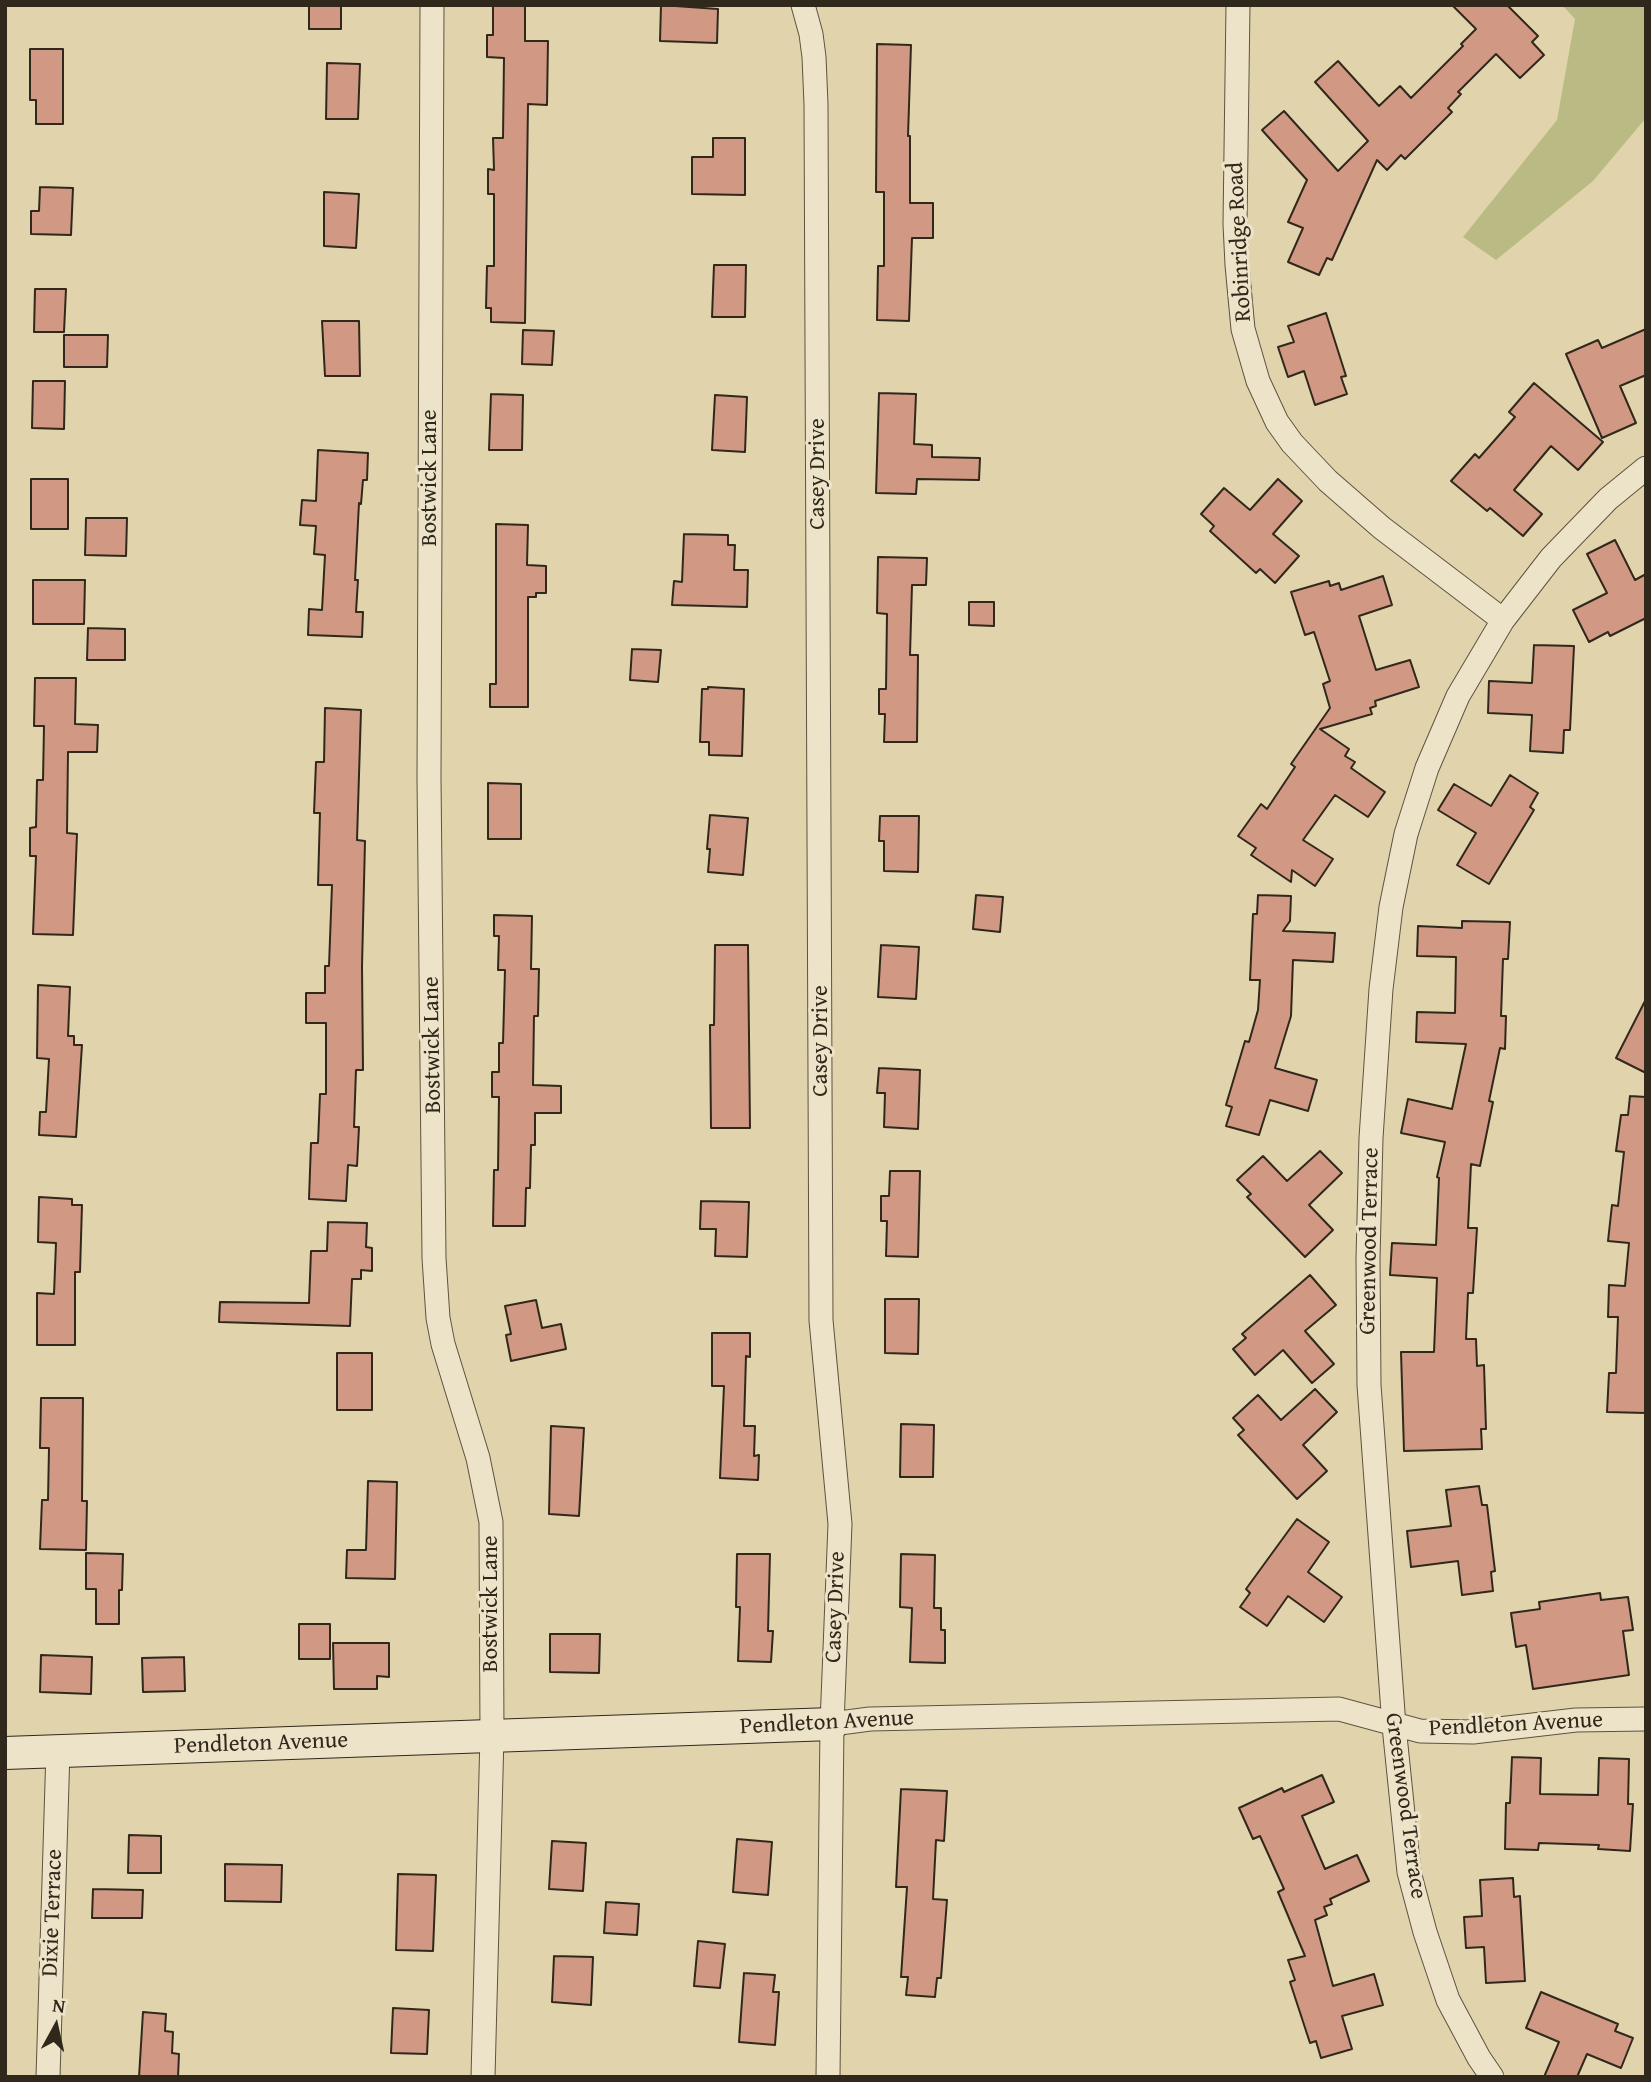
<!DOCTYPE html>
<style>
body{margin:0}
#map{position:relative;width:1651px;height:2082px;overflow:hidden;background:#e1d4ac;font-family:"Gentium Book Plus",serif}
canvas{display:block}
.frame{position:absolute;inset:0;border:7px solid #31281c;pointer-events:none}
.north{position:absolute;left:21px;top:1991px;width:70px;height:70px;-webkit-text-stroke:5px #ece3c9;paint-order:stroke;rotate:8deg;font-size:19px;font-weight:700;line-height:28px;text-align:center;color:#31281c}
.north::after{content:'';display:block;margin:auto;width:24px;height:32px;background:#31281c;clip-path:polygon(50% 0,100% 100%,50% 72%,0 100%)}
</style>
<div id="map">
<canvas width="1651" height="2082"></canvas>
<div class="frame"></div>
<div class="north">N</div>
</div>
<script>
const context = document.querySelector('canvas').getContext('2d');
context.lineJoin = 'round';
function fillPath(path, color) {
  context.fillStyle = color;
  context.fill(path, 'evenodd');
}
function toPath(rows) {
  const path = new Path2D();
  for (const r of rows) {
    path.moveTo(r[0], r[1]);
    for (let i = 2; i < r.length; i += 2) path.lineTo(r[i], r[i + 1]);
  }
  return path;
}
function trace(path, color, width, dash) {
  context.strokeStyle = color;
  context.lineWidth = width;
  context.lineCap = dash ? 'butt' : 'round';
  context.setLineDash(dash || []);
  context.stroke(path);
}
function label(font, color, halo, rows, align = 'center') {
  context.font = font + ' "Gentium Book Plus",serif';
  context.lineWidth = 6;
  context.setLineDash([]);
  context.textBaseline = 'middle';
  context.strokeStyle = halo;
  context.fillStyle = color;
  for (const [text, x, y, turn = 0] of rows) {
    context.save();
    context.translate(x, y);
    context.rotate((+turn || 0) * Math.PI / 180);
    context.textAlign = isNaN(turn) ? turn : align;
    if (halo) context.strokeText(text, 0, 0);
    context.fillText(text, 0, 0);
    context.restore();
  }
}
fillPath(toPath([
 [1562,5,1646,5,1646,118,1593,181,1496,260,1463,237,1557,120,1575,19]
]), '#babb84');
const building = toPath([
 [309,5,341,5,341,29,309,29,309,5],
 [493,5,525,6,525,41,548,41,547,105,528,104,525,323,491,322,491,308,486,308,487,266,494,266,494,194,488,194,488,169,494,170,493,138,503,138,504,58,487,57,487,35,493,35,493,5],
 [661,5,718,9,717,43,660,41,661,5],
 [1452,5,1507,5,1538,36,1532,42,1544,55,1520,78,1496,54,1458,92,1461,94,1448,108,1452,112,1405,159,1401,155,1387,170,1377,160,1332,260,1327,258,1319,275,1288,262,1303,228,1288,222,1307,180,1262,130,1284,111,1338,171,1368,141,1315,82,1338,61,1379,106,1400,86,1411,98,1463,46,1461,44,1476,29,1452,5],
 [877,44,911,45,908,136,910,136,910,203,933,203,933,238,912,238,909,321,877,320,878,266,884,266,884,192,876,192,877,44],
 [30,49,63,49,63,124,36,124,36,100,30,100,30,49],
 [327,63,360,64,358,119,326,119,327,63],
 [713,138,745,138,745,195,692,194,692,157,713,157,713,138],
 [40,187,73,188,71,235,31,234,31,211,39,211,40,187],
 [324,192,359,194,356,248,324,246,324,192],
 [714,265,746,265,745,317,712,317,714,265],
 [35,289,66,289,64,332,34,332,35,289],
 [1326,313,1346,376,1341,377,1347,394,1315,405,1304,371,1288,377,1278,347,1294,342,1288,326,1326,313],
 [322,321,359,321,360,376,325,376,322,321],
 [1646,329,1646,375,1620,386,1636,423,1602,438,1566,354,1598,340,1602,348,1646,329],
 [523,330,554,331,552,365,522,364,523,330],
 [64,335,108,335,107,367,64,367,64,335],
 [33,381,65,381,64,429,32,428,33,381],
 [1534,383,1603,442,1578,470,1551,446,1514,490,1542,514,1523,536,1490,508,1487,511,1451,481,1475,454,1479,458,1515,417,1509,412,1534,383],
 [879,393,916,394,914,444,932,445,932,457,980,458,979,480,917,479,916,494,876,493,879,393],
 [491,394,523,395,522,450,489,450,491,394],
 [715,395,747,397,745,452,712,450,715,395],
 [318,450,368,453,367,480,363,480,361,504,359,503,355,580,358,580,356,612,363,612,362,637,308,635,309,609,322,610,325,555,314,554,316,526,300,525,302,500,316,501,318,450],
 [31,479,68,479,68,529,31,529,31,479],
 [1278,479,1302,501,1273,534,1299,556,1275,583,1260,569,1256,573,1210,531,1214,526,1201,514,1224,488,1250,510,1278,479],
 [86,518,127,518,126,556,85,555,86,518],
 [496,524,528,525,527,565,546,566,546,593,536,593,536,597,528,597,528,707,490,707,490,684,496,684,496,524],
 [684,534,728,535,728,545,735,545,734,570,748,570,747,607,672,605,674,581,682,582,684,534],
 [1615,540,1635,580,1646,574,1646,618,1610,636,1608,632,1589,642,1573,610,1607,593,1587,554,1615,540],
 [878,557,927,558,926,585,912,585,910,655,918,655,917,742,884,742,885,714,879,714,879,689,886,689,887,614,877,613,878,557],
 [1383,576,1392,605,1359,616,1376,670,1410,660,1419,687,1375,701,1376,706,1370,708,1372,714,1320,729,1349,749,1345,756,1355,762,1351,768,1385,792,1368,817,1335,795,1303,840,1333,859,1315,886,1292,870,1291,882,1251,855,1256,848,1238,836,1261,804,1267,809,1295,767,1291,764,1330,708,1323,684,1330,681,1314,632,1305,635,1291,592,1329,581,1330,586,1339,583,1341,590,1383,576],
 [33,580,85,580,84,624,33,624,33,580],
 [969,602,994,602,994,626,969,625,969,602],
 [88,628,125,629,125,660,87,660,88,628],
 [1534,645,1574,646,1570,730,1564,730,1563,753,1530,751,1532,715,1488,713,1489,681,1532,683,1534,645],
 [632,649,661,650,658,682,630,680,632,649],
 [35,678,76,678,75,724,98,725,97,752,68,752,67,833,77,834,73,935,33,934,36,856,30,856,30,828,36,827,37,780,43,780,44,726,34,726,35,678],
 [708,687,744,689,742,756,709,755,709,742,700,742,702,689,708,689,708,687],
 [325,708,361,710,357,840,365,841,362,966,363,1070,356,1070,354,1127,359,1127,357,1166,348,1165,346,1201,309,1199,311,1143,318,1143,320,1094,326,1094,326,1023,306,1023,306,993,325,993,325,966,329,966,332,885,318,885,320,813,314,813,316,762,324,762,325,708],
 [1510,775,1538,793,1530,807,1534,810,1489,884,1457,865,1476,833,1438,810,1454,784,1491,806,1510,775],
 [488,783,521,784,521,839,488,839,488,783],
 [710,815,748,818,743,875,708,872,710,849,707,849,710,815],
 [880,816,919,816,918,872,884,871,884,841,879,841,880,816],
 [976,895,1003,897,1000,932,973,929,976,895],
 [1258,895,1291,896,1290,921,1283,931,1335,933,1333,962,1293,960,1291,1016,1275,1068,1317,1080,1308,1111,1270,1100,1259,1135,1226,1126,1232,1107,1226,1105,1245,1041,1249,1042,1258,1010,1260,980,1250,980,1253,914,1257,914,1258,895],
 [494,915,532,916,531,969,539,969,538,1016,534,1016,533,1085,561,1086,561,1113,535,1113,535,1145,531,1145,530,1188,526,1188,525,1226,493,1226,494,1170,498,1170,499,1097,492,1097,492,1072,499,1072,499,1043,503,1043,505,970,498,970,499,936,494,936,494,915],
 [1462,921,1510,922,1508,959,1503,959,1501,1016,1506,1016,1505,1049,1500,1048,1489,1101,1493,1102,1480,1166,1471,1164,1468,1228,1477,1228,1473,1293,1468,1293,1466,1339,1476,1339,1477,1366,1484,1365,1486,1429,1481,1429,1482,1449,1404,1451,1401,1352,1434,1352,1437,1278,1390,1275,1392,1243,1436,1245,1439,1178,1437,1177,1445,1142,1401,1133,1408,1099,1452,1109,1466,1044,1416,1042,1417,1012,1455,1013,1456,957,1417,956,1418,926,1462,928,1462,921],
 [715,945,748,945,750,1128,711,1128,710,1025,714,1025,715,945],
 [881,945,919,947,916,999,878,997,881,945],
 [38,985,70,987,68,1036,74,1036,74,1045,82,1045,76,1137,39,1135,40,1112,46,1112,49,1059,37,1058,38,985],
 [1646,999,1646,1073,1616,1058,1646,999],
 [879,1068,920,1070,918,1129,884,1127,885,1093,877,1093,879,1068],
 [1630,1096,1646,1097,1646,1413,1607,1412,1609,1373,1616,1373,1618,1317,1608,1317,1609,1285,1625,1286,1629,1243,1608,1241,1612,1205,1618,1206,1624,1152,1616,1151,1621,1115,1628,1115,1630,1096],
 [1320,1151,1342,1173,1309,1205,1333,1230,1305,1257,1247,1197,1251,1194,1237,1180,1263,1156,1287,1181,1320,1151],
 [890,1171,920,1171,918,1257,886,1256,887,1221,881,1221,881,1196,889,1196,890,1171],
 [39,1197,72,1199,72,1205,82,1205,80,1272,75,1272,75,1345,37,1345,37,1293,54,1294,56,1243,38,1242,39,1197],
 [701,1201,749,1202,747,1257,715,1256,716,1229,700,1229,701,1201],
 [328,1222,367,1223,366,1247,372,1248,372,1271,361,1270,361,1279,352,1279,350,1326,219,1322,220,1302,309,1303,311,1251,327,1251,328,1222],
 [1310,1275,1336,1305,1305,1331,1334,1364,1312,1383,1283,1350,1255,1375,1233,1349,1246,1338,1242,1334,1310,1275],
 [885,1299,919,1299,918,1354,885,1353,885,1299],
 [536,1300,542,1328,561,1324,566,1349,511,1361,506,1335,511,1334,505,1306,536,1300],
 [712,1333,750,1333,750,1357,746,1356,744,1426,755,1426,754,1456,759,1455,758,1480,720,1478,724,1386,712,1386,712,1333],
 [337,1353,372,1353,372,1410,337,1410,337,1353],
 [1315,1389,1337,1412,1303,1445,1327,1471,1297,1499,1238,1435,1244,1430,1233,1418,1258,1395,1281,1420,1315,1389],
 [41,1398,83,1398,82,1501,87,1501,86,1550,40,1549,42,1500,48,1500,49,1448,40,1448,41,1398],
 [901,1424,934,1425,933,1477,900,1477,901,1424],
 [551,1426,584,1428,579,1516,549,1514,551,1426],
 [368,1481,397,1482,395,1579,346,1578,347,1550,366,1550,368,1481],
 [1479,1486,1482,1505,1487,1505,1495,1571,1491,1572,1493,1591,1462,1595,1458,1561,1411,1567,1407,1531,1451,1526,1446,1490,1479,1486],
 [1297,1519,1329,1542,1308,1572,1342,1597,1324,1622,1288,1596,1267,1626,1240,1607,1250,1593,1246,1589,1297,1519],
 [86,1553,123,1554,122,1590,119,1590,119,1624,96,1624,96,1589,86,1589,86,1553],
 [737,1554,770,1554,768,1631,773,1631,771,1662,738,1661,740,1607,736,1607,737,1554],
 [901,1554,935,1555,934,1608,941,1608,941,1630,945,1630,945,1663,910,1662,912,1608,900,1607,901,1554],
 [1600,1593,1601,1600,1628,1597,1633,1630,1623,1631,1629,1675,1533,1689,1526,1645,1516,1647,1511,1613,1540,1609,1539,1602,1600,1593],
 [299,1624,330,1624,330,1659,299,1659,299,1624],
 [550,1634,600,1634,599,1673,550,1672,550,1634],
 [333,1643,389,1643,389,1677,377,1676,377,1689,334,1689,333,1643],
 [41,1655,92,1657,91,1694,40,1692,41,1655],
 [184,1657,185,1691,143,1692,142,1658,184,1657],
 [1512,1757,1541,1758,1540,1794,1598,1795,1599,1758,1629,1759,1628,1804,1633,1804,1630,1851,1598,1849,1599,1845,1539,1843,1538,1850,1505,1849,1506,1803,1510,1803,1512,1757],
 [1322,1775,1334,1802,1302,1816,1325,1869,1357,1855,1369,1881,1330,1899,1332,1904,1324,1907,1327,1915,1315,1920,1333,1986,1374,1974,1383,2005,1342,2016,1352,2049,1321,2058,1316,2041,1310,2043,1290,1982,1295,1980,1288,1960,1305,1956,1278,1892,1284,1889,1260,1836,1253,1839,1239,1808,1282,1788,1284,1792,1322,1775],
 [901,1789,947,1791,944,1841,936,1840,933,1899,947,1900,941,1978,937,1978,935,1997,906,1995,908,1977,901,1977,907,1887,896,1887,901,1789],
 [129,1835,161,1836,161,1873,128,1873,129,1835],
 [737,1839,772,1842,768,1895,733,1892,737,1839],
 [552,1841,586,1843,583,1891,549,1889,552,1841],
 [225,1864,282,1865,281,1902,225,1901,225,1864],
 [398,1874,436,1875,433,1951,396,1950,398,1874],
 [1513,1878,1514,1897,1520,1896,1525,1981,1486,1983,1484,1947,1466,1948,1464,1917,1482,1916,1480,1880,1513,1878],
 [93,1889,143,1890,142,1918,92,1918,93,1889],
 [606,1902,639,1904,637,1935,604,1933,606,1902],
 [698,1941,725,1944,720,1988,694,1986,698,1941],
 [554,1956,593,1957,591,2005,552,2002,554,1956],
 [744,1973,775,1975,773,1992,779,1992,775,2045,739,2042,744,1973],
 [1541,1992,1618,2024,1615,2031,1633,2038,1621,2068,1587,2054,1577,2077,1544,2077,1559,2042,1526,2028,1541,1992],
 [393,2008,429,2010,427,2054,391,2053,393,2008],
 [143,2012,166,2014,165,2031,173,2032,172,2053,179,2054,178,2077,139,2077,143,2012]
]);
fillPath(building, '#d19983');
trace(building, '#31281c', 2);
const street = toPath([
 [432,5,429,778,434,1258,438,1318,443,1344,478,1458,491,1522,492,1736,483,2077],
 [803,5,811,34,814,57,816,104,821,1320,840,1524,832,1724,828,2077],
 [1238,5,1235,224,1237,265,1243,329,1258,381,1277,422,1292,443,1328,481,1382,528,1503,620],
 [832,1724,870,1719,1339,1709,1420,1731,1473,1732,1576,1720,1646,1719],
 [48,2077,58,1750],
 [1492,2077,1479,2058,1448,2000,1425,1932,1409,1872,1394,1726,1369,1385,1368,1259,1371,1138,1381,989,1391,907,1406,834,1427,768,1458,696,1503,620,1551,558,1608,499,1646,468]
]);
const secondary = toPath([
 [5,1753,832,1724]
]);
trace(street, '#5d5340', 25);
trace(secondary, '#31281c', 34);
trace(street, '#ece3c9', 23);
trace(secondary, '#ece3c9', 32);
label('23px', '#31281c', '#ece3c9', [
 ["Robinridge Road",1240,242,-93],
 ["Casey Drive",818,474,-90],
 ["Bostwick Lane",430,478,-90],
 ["Casey Drive",821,1041,-90],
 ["Bostwick Lane",433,1045,-91],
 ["Greenwood Terrace",1370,1241,-89],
 ["Bostwick Lane",491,1604,-90],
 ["Casey Drive",836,1607,-88],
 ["Pendleton Avenue",827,1723,-3],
 ["Pendleton Avenue",1516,1725,-3],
 ["Pendleton Avenue",261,1744,-2],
 ["Greenwood Terrace",1405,1806,82],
 ["Dixie Terrace",53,1913,-88]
]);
</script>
